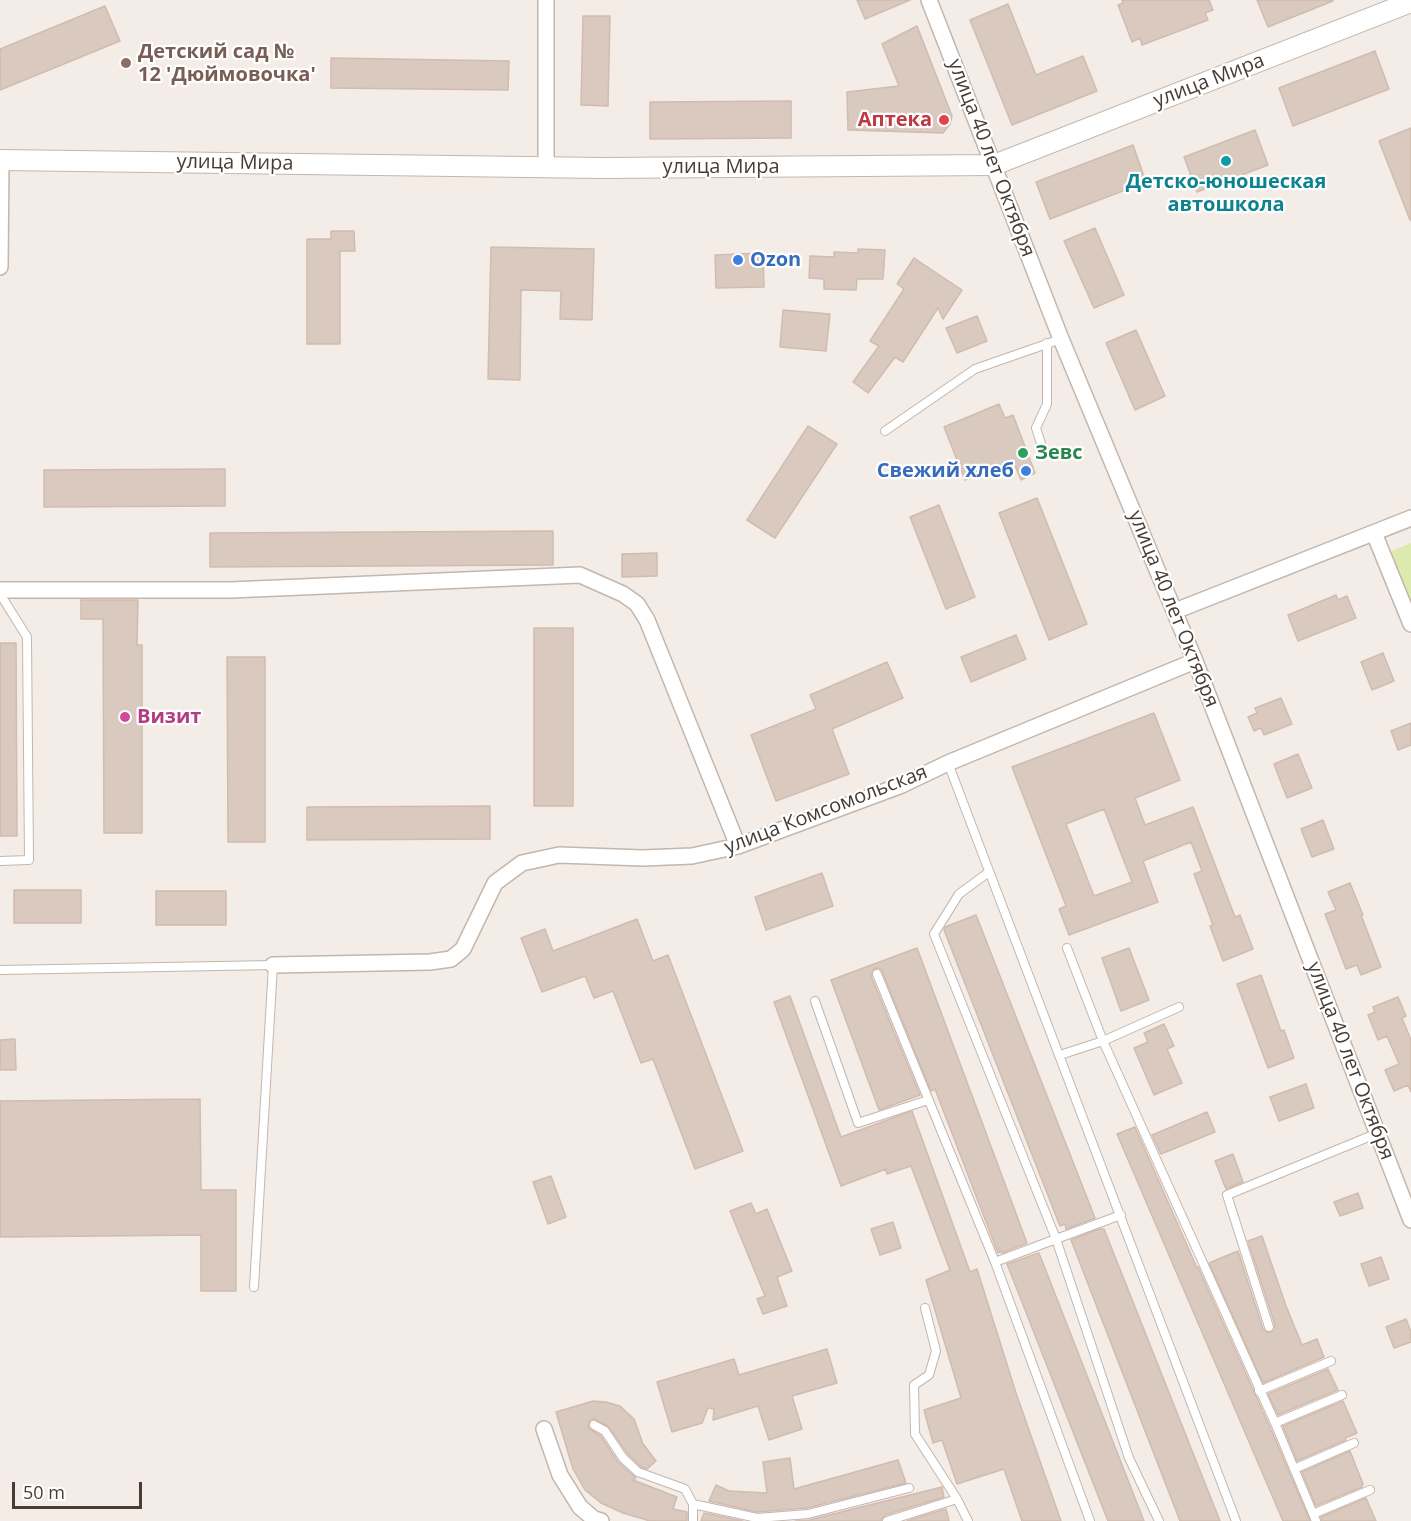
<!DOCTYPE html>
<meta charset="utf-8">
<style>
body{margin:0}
#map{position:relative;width:1411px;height:1521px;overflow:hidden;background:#f4ede7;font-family:"Open Sans",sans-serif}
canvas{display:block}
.scale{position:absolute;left:12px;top:1482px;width:130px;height:27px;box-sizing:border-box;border:3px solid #483d36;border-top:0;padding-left:8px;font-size:18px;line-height:21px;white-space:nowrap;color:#483d36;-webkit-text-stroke:4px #fff;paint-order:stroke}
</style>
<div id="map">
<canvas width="1411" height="1521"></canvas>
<div class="scale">50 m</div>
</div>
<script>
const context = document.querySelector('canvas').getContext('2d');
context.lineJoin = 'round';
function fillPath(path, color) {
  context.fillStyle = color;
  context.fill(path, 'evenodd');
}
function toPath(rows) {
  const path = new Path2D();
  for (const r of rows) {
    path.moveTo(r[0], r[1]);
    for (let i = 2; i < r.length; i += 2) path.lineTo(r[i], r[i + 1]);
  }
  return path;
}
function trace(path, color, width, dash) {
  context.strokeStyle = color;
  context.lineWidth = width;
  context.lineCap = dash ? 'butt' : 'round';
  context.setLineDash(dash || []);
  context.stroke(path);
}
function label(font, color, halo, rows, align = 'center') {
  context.font = font + ' "Open Sans",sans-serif';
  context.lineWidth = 4.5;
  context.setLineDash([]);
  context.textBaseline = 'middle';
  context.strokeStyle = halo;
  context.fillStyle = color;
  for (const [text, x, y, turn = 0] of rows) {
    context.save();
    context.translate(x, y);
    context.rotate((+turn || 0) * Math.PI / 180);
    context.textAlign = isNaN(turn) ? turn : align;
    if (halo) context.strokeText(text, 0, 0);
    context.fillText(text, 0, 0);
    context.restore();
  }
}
fillPath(toPath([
 [1411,543,1411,616,1387,553]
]), '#dceaae');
const building = toPath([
 [857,0,910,0,865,19,857,0],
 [1122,0,1209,0,1213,10,1205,13,1208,20,1142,45,1140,38,1132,42,1118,5,1123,3,1122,0],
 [1257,0,1333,0,1333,1,1268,27,1257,0],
 [1008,4,1036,75,1083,56,1097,91,1012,125,970,20,1008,4],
 [105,6,120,41,0,90,0,49,105,6],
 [583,16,610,16,608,106,581,105,583,16],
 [917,26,952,116,950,124,943,133,848,130,847,92,899,86,882,44,917,26],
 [1375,51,1389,89,1293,126,1279,88,1375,51],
 [331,58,509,61,508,90,331,88,331,58],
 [791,101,791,138,650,139,650,102,791,101],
 [1411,128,1411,220,1410,220,1379,141,1411,128],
 [1255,130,1268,165,1197,192,1184,157,1255,130],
 [1133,145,1146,182,1050,219,1036,182,1133,145],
 [1095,228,1124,295,1094,308,1064,241,1095,228],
 [331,231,354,231,355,251,340,251,340,344,307,344,307,239,331,239,331,231],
 [491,247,594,249,592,320,560,319,561,291,521,290,520,380,488,379,491,247],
 [858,249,885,250,883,279,857,279,856,290,824,289,824,279,809,278,810,256,834,257,834,252,858,253,858,249],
 [763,253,764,287,716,288,715,255,763,253],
 [914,258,962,290,943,319,938,308,903,362,895,357,868,393,853,382,879,346,870,341,904,289,897,284,914,258],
 [783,310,830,314,826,351,780,347,783,310],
 [977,316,987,341,957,353,946,328,977,316],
 [1136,330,1165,396,1135,410,1106,343,1136,330],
 [999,404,1005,418,1013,415,1035,473,1021,480,1013,461,965,480,944,427,999,404],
 [808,426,837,444,775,538,747,520,808,426],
 [225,469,225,506,44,507,44,470,225,469],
 [1037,498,1087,624,1049,640,999,513,1037,498],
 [939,505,975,597,946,609,910,517,939,505],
 [553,531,553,565,210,567,210,533,553,531],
 [657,553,657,576,622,577,622,554,657,553],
 [1336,595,1338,600,1347,596,1356,618,1298,641,1288,615,1336,595],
 [81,600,138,600,137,645,142,645,142,833,104,833,103,619,81,619,81,600],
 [534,628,573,628,573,806,534,806,534,628],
 [1016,635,1026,659,971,682,961,657,1016,635],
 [0,643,16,643,17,836,0,836,0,643],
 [1383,653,1394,681,1372,690,1361,662,1383,653],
 [227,657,265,657,265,842,228,842,227,657],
 [887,662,903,698,832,729,849,774,776,801,751,735,816,709,810,695,887,662],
 [1281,698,1292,724,1264,735,1261,728,1254,731,1248,717,1257,713,1255,708,1281,698],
 [1154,713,1180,780,1135,798,1145,825,1193,807,1235,917,1240,915,1253,949,1223,961,1210,926,1213,925,1194,874,1202,871,1191,842,1143,861,1158,902,1069,935,1059,909,1066,906,1012,767,1154,713],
 [1104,809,1132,882,1094,896,1066,824,1104,809],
 [1411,723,1411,745,1398,750,1391,731,1411,723],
 [1298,754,1312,788,1287,798,1274,764,1298,754],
 [490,806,490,839,307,840,307,807,490,806],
 [1323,820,1334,849,1312,857,1301,829,1323,820],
 [822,873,833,906,766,930,755,897,822,873],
 [1350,883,1363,915,1361,915,1381,967,1361,975,1357,965,1346,969,1325,914,1336,910,1328,892,1350,883],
 [14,890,81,890,81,923,14,923,14,890],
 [156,891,226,891,226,925,156,925,156,891],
 [976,915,1095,1218,1066,1229,1065,1224,1060,1226,944,930,945,927,976,915],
 [637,919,653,961,668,955,743,1151,695,1169,653,1059,641,1063,613,991,594,998,585,976,542,992,521,938,545,929,553,951,637,919],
 [917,948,1027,1243,1002,1253,1002,1251,998,1253,935,1089,931,1091,882,971,878,968,874,969,871,976,920,1095,879,1110,831,980,917,948],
 [1129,948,1149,1000,1121,1011,1102,958,1129,948],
 [1261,975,1281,1031,1284,1030,1294,1058,1268,1068,1237,984,1261,975],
 [790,996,841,1137,912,1111,970,1272,977,1269,1016,1393,1061,1521,1022,1521,1004,1469,957,1484,942,1440,933,1443,924,1410,961,1398,926,1280,950,1270,911,1166,887,1174,886,1169,841,1186,774,1002,790,996],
 [1398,997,1406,1016,1402,1018,1411,1040,1411,1092,1408,1085,1394,1091,1385,1070,1399,1064,1387,1036,1378,1040,1368,1015,1375,1012,1373,1007,1398,997],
 [1164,1024,1174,1046,1167,1049,1182,1083,1154,1095,1134,1048,1148,1042,1144,1033,1164,1024],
 [15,1039,16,1070,0,1070,0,1040,15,1039],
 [1306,1084,1314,1108,1279,1121,1270,1097,1306,1084],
 [200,1099,201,1190,236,1190,236,1291,201,1291,201,1235,0,1237,0,1101,200,1099],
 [1207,1112,1215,1132,1161,1154,1152,1135,1207,1112],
 [1135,1127,1197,1268,1198,1267,1269,1425,1310,1521,1283,1521,1117,1134,1135,1127],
 [1233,1154,1243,1182,1226,1189,1215,1161,1233,1154],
 [551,1176,566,1217,548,1224,533,1182,551,1176],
 [1358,1193,1363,1208,1340,1216,1334,1202,1358,1193],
 [751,1203,756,1214,767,1209,792,1271,777,1277,787,1306,763,1314,757,1299,765,1296,730,1211,751,1203],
 [893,1222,901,1248,880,1255,871,1229,893,1222],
 [1099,1229,1104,1229,1220,1521,1180,1521,1071,1240,1099,1229],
 [1262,1236,1286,1306,1302,1345,1317,1339,1324,1357,1263,1383,1209,1263,1238,1251,1263,1329,1267,1333,1271,1332,1275,1325,1248,1241,1262,1236],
 [1039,1253,1144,1521,1108,1521,1007,1264,1039,1253],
 [1381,1257,1389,1279,1369,1286,1361,1264,1381,1257],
 [1406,1319,1411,1332,1411,1342,1394,1348,1386,1327,1406,1319],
 [827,1349,837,1383,792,1396,802,1429,769,1440,758,1406,713,1420,714,1409,708,1408,702,1423,672,1432,657,1382,734,1359,739,1375,827,1349],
 [1328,1369,1338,1390,1278,1415,1268,1394,1328,1369],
 [593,1401,606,1402,620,1406,634,1419,642,1441,641,1441,656,1461,647,1469,641,1467,628,1454,608,1426,594,1419,590,1420,588,1426,591,1430,601,1436,618,1462,636,1478,633,1480,677,1497,673,1509,687,1512,687,1521,650,1521,623,1513,601,1503,585,1490,573,1469,556,1412,593,1401],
 [1343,1401,1357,1433,1345,1438,1346,1440,1297,1461,1283,1426,1343,1401],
 [1350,1451,1363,1484,1362,1487,1316,1506,1302,1472,1350,1451],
 [790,1458,794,1489,898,1460,906,1483,807,1508,757,1512,709,1501,716,1485,729,1491,767,1493,763,1462,790,1458],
 [942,1487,944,1497,885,1515,881,1521,795,1521,809,1520,942,1487],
 [1366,1498,1376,1521,1322,1521,1321,1517,1366,1498],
 [946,1509,949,1521,907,1521,946,1509],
 [704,1513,743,1521,701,1521,704,1513]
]);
fillPath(building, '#d9c9bf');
trace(building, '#d1bcaf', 1.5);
const service = toPath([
 [885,431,975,369,1061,339],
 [1044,453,1036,428,1047,404,1047,343],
 [0,594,27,637,29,860,0,861],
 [948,763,1236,1521],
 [989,872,959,894,934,934,1056,1239,1121,1215],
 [1067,948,1103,1041,1275,1423,1316,1521],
 [0,970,273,965,254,1287],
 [877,974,995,1262,1090,1521],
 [815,1001,858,1123,928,1100],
 [1060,1055,1103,1041,1179,1007],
 [995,1262,1056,1239,1129,1458,1159,1521],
 [925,1308,936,1351,929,1375,914,1385,915,1434,957,1499,968,1521],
 [1269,1327,1227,1195,1378,1133],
 [1259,1391,1331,1361],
 [1275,1423,1342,1395],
 [594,1425,605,1431,623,1458,638,1472,685,1489,693,1504,693,1521],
 [1294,1469,1354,1443],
 [693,1504,757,1518,808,1514,909,1488],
 [1313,1514,1370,1490],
 [887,1521,957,1499]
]);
const minor = toPath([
 [546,0,546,167],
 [929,0,1061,339,1195,661,1411,1220],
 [0,267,1,160],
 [1374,533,1411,624],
 [0,590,231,590,580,575,623,594,637,604,647,620,738,846],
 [1175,611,1411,518],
 [273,965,430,962,451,959,463,949,495,883,522,863,559,855,643,858,692,856,738,846,902,785,948,763,1195,661],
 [544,1429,560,1475,580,1507,594,1519,601,1521]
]);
const tertiary = toPath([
 [0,160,603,168,994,165,1411,2]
]);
trace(service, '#c3b6ac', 10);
trace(minor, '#c3b6ac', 18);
trace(tertiary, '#c3b6ac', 22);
trace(service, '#fff', 8);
trace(minor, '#fff', 15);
trace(tertiary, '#fff', 20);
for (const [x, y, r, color] of [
 [126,63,6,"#8d6e63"],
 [944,120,6,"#e0444e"],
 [1226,161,6,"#0f9aa8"],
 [738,260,6,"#3f7fe0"],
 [1023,453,6,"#2e9e5b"],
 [1026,471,6,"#3f7fe0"],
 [125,717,6,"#d1479c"]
]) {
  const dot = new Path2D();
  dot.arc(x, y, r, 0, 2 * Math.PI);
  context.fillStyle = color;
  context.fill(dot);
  trace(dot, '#fff', 2);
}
label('bold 20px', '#785e54', '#fff', [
 ["Детский сад №",138,52],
 ["12 'Дюймовочка'",138,75]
], 'left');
label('20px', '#483d36', '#fff', [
 ["улица Мира",1209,81,-21],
 ["улица 40 лет Октября",991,158,69],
 ["улица Мира",235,163,1],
 ["улица Мира",721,167],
 ["улица 40 лет Октября",1173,609,68],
 ["улица Комсомольская",826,810,-21],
 ["улица 40 лет Октября",1350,1061,69]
]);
label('bold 20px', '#be3a42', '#fff', [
 ["Аптека",932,120]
], 'right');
label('bold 20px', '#0d838f', '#fff', [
 ["Детско-юношеская",1226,182],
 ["автошкола",1226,205]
]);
label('bold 20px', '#366cbe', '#fff', [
 ["Ozon",750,260],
 ["Свежий хлеб",1014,471,"right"]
], 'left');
label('bold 20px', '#27864d', '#fff', [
 ["Зевс",1035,453]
], 'left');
label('bold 20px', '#b23c85', '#fff', [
 ["Визит",137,717]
], 'left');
</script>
